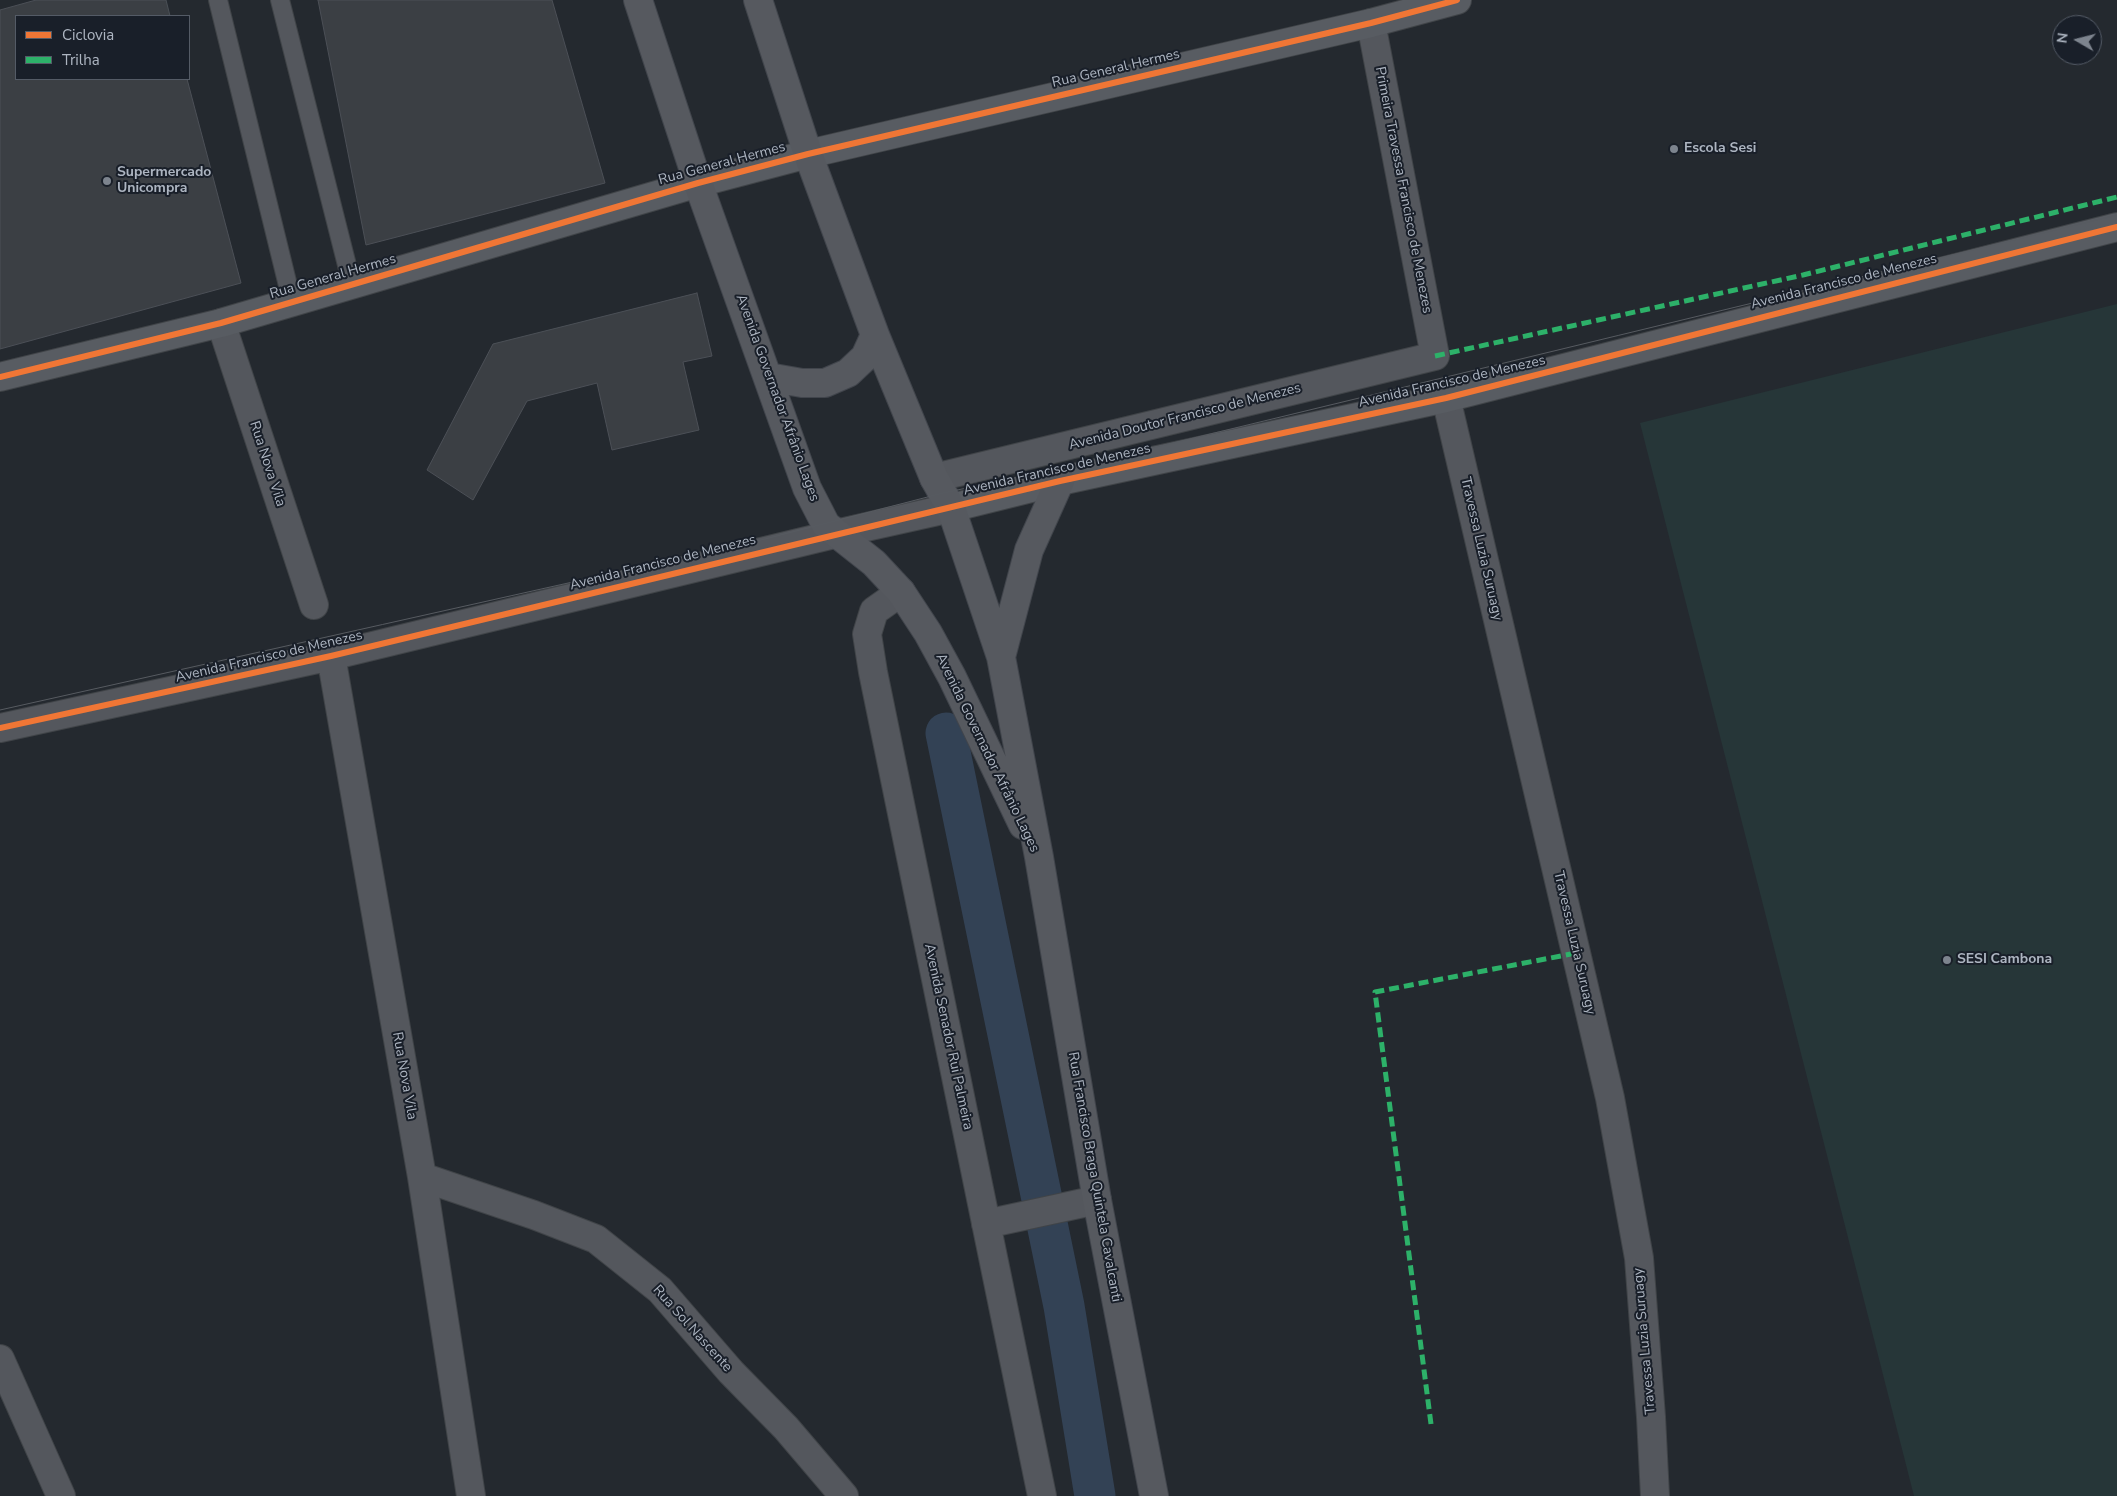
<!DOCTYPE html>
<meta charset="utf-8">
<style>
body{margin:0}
#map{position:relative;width:2117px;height:1496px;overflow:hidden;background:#24292f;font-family:"Nunito Sans",sans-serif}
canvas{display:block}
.legend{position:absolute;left:15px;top:15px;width:175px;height:65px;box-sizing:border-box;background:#191f29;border:1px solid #545b66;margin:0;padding:6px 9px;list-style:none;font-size:15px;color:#adb5c1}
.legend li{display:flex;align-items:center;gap:10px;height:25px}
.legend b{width:25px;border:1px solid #545b66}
.north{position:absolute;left:2052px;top:15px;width:50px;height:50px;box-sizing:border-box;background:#191f29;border:1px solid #545b66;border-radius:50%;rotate:278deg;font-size:14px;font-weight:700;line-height:20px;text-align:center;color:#adb5c1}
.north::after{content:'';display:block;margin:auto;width:18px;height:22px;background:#7d848e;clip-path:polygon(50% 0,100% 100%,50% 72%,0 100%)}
</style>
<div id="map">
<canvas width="2117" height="1496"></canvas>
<ul class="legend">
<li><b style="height:6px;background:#f07635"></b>Ciclovia</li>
<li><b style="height:6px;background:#2db169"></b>Trilha</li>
</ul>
<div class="north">N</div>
</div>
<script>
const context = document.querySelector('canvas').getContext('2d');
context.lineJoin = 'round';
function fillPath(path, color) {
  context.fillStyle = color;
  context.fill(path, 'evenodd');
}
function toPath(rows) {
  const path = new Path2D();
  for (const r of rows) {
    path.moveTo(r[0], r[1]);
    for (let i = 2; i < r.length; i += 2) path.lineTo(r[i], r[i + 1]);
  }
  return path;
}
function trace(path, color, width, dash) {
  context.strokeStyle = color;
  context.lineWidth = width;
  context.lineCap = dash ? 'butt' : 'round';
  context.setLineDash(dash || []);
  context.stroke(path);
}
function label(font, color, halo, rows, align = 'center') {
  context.font = font + ' "Nunito Sans",sans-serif';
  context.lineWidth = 4;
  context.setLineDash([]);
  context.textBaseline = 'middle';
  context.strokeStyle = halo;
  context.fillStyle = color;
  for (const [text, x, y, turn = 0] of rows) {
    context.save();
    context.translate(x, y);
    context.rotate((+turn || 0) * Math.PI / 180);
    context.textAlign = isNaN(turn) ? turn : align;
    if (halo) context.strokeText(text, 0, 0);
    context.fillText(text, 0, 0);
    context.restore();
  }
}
fillPath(toPath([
 [2117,304,2117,1496,1914,1496,1640,423]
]), '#263638');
trace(toPath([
 [946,733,1064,1306,1095,1496]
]), '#334255', 41);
const building = toPath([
 [36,0,166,0,170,16,16,16,16,79,187,79,241,283,0,349,0,10,36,0],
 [318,0,552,0,605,183,366,245,318,0],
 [697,293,712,356,683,362,699,430,612,450,597,383,527,401,473,500,427,470,493,344,697,293]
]);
fillPath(building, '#3b3f44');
trace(building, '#4c5057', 1);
const lane = toPath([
 [218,0,292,302],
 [280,0,352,285]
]);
const street = toPath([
 [221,323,314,605],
 [1446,398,1610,1098,1639,1258,1651,1417,1655,1496],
 [934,478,1435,356,1371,23],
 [901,592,874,611,867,634,873,672,1042,1496],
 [331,656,422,1177,471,1496],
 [0,728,331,656,835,534,951,508],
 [422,1177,534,1215,596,1239,660,1290,731,1372,786,1428,844,1496],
 [986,1224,1097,1200],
 [0,1359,61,1496]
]);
const secondary = toPath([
 [0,377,221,323,698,183,808,154,1371,23,1457,0],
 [951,508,1060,481,1446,398,2117,227]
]);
const primary = toPath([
 [638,0,698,183,807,488,826,525,874,563,901,592,928,633,952,677,1023,825],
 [758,0,808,154,875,335,934,478,951,508,1001,657,1039,857,1097,1200,1154,1496],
 [768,377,802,383,825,383,848,373,865,357,875,335],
 [1001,657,1029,550,1060,481]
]);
trace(lane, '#404448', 20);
trace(street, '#404448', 30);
trace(secondary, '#404448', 30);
trace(primary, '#41454c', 30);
trace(lane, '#54575d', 18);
trace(street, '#54575d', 28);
trace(secondary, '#585c62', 28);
trace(primary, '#56595f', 28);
trace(toPath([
 [0,710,765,539,943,493,1119,456,2117,215]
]), '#575b61', 1);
trace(toPath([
 [1435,356,1803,275,2117,197],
 [1431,1424,1375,992,1576,953]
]), '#2db169', 5, [10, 5]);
trace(toPath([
 [0,377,221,323,698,183,808,154,1371,23,1457,0],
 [0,728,331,656,1060,481,1446,398,2117,227]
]), '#f07635', 6);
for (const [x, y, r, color] of [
 [1674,149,5,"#7d848e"],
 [107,181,5,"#7d848e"],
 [1947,960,5,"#7d848e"]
]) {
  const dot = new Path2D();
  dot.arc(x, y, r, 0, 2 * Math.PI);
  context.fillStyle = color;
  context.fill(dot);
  trace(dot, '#191f29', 2);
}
label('14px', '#adb5c1', '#191f29', [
 ["Rua General Hermes",1116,69,-13],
 ["Rua General Hermes",722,164,-15],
 ["Primeira Travessa Francisco de Menezes",1403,190,79],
 ["Rua General Hermes",333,277,-16],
 ["Avenida Francisco de Menezes",1844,282,-14],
 ["Avenida Francisco de Menezes",1452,382,-13],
 ["Avenida Governador Afrânio Lages",777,398,70],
 ["Avenida Doutor Francisco de Menezes",1185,417,-14],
 ["Rua Nova Vila",267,464,72],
 ["Avenida Francisco de Menezes",1057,470,-13],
 ["Travessa Luzia Suruagy",1481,549,77],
 ["Avenida Francisco de Menezes",663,563,-14],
 ["Avenida Francisco de Menezes",269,657,-13],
 ["Avenida Governador Afrânio Lages",987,753,64],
 ["Travessa Luzia Suruagy",1574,943,77],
 ["Avenida Senador Rui Palmeira",948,1037,78],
 ["Rua Nova Vila",404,1076,80],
 ["Rua Francisco Braga Quintela Cavalcanti",1094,1177,80],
 ["Rua Sol Nascente",692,1329,48],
 ["Travessa Luzia Suruagy",1645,1341,-95]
]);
label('bold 14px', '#adb5c1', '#191f29', [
 ["Escola Sesi",1684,149],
 ["Supermercado",117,173],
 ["Unicompra",117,189],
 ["SESI Cambona",1957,960]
], 'left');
</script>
